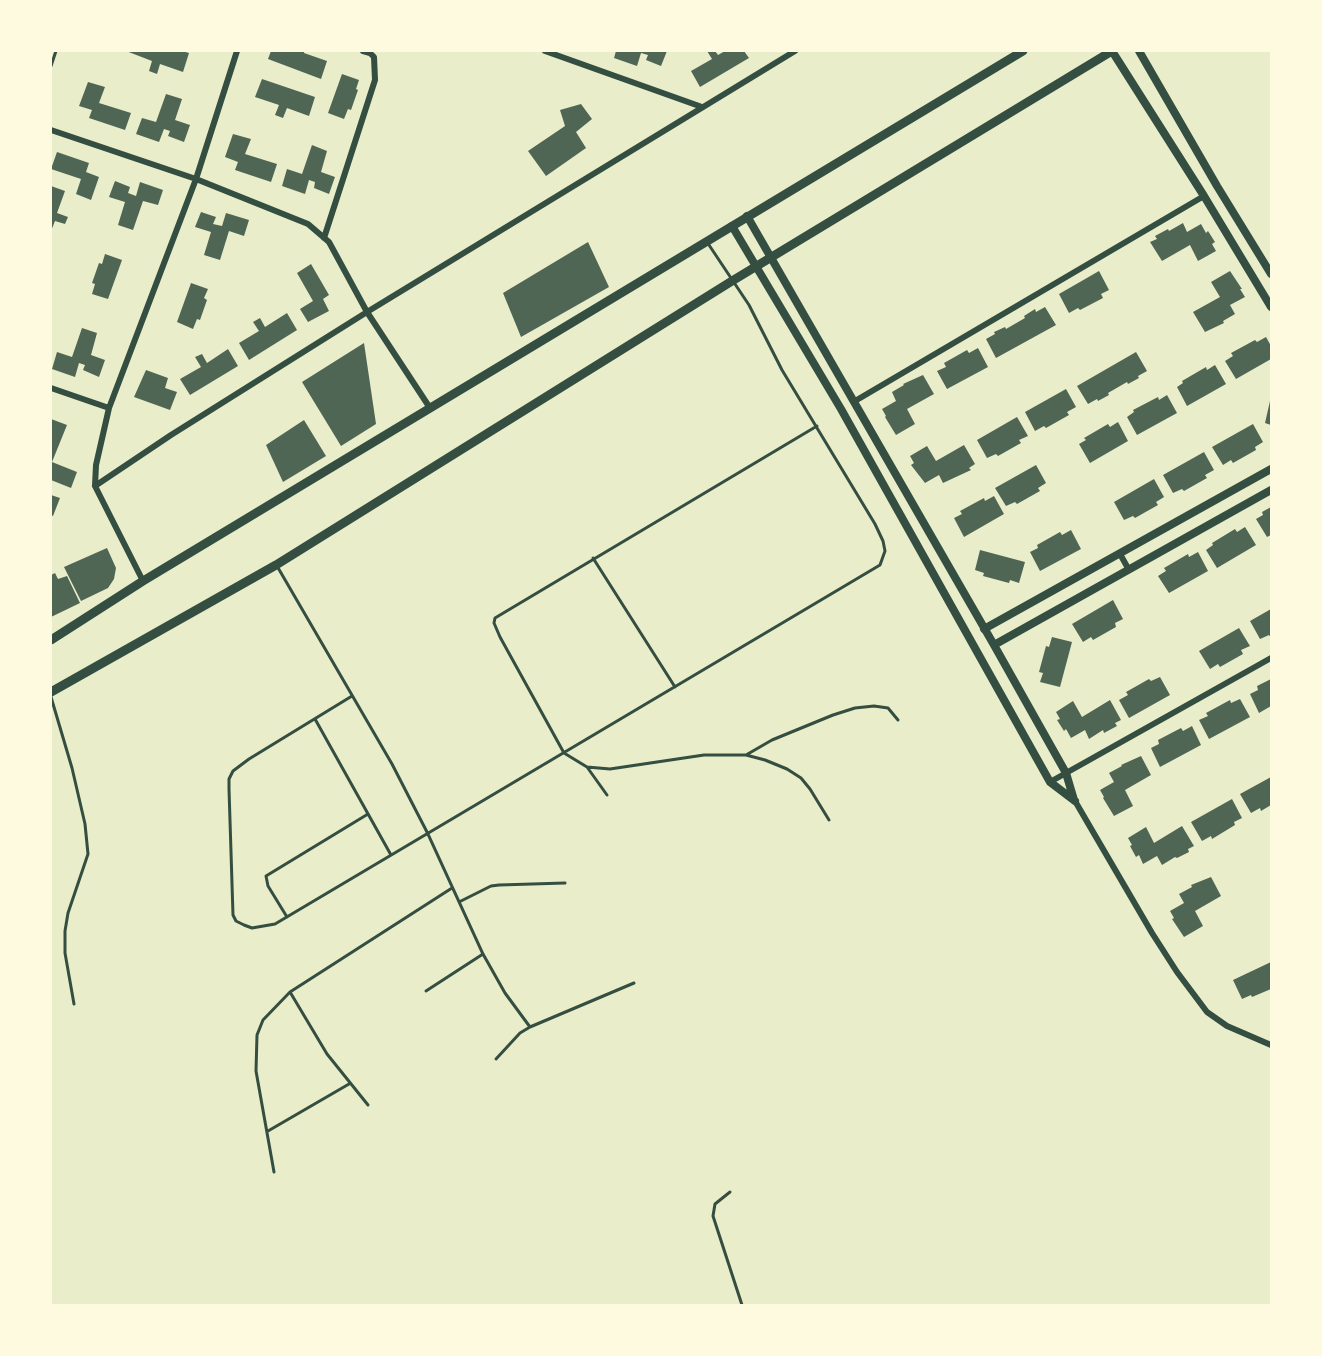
<!DOCTYPE html>
<style>
body{margin:0}
#map{position:relative;width:1322px;height:1356px;overflow:hidden;background:#e9edc9;font-family:"DM Sans",sans-serif}
canvas{display:block}
.frame{position:absolute;inset:0;border:52px solid #fefae0;pointer-events:none}
</style>
<div id="map">
<canvas width="1322" height="1356"></canvas>
<div class="frame"></div>
</div>
<script>
const context = document.querySelector('canvas').getContext('2d');
context.lineJoin = 'round';
function fillPath(path, color) {
  context.fillStyle = color;
  context.fill(path, 'evenodd');
}
function toPath(rows) {
  const path = new Path2D();
  for (const r of rows) {
    path.moveTo(r[0], r[1]);
    for (let i = 2; i < r.length; i += 2) path.lineTo(r[i], r[i + 1]);
  }
  return path;
}
function trace(path, color, width, dash) {
  context.strokeStyle = color;
  context.lineWidth = width;
  context.lineCap = dash ? 'butt' : 'round';
  context.setLineDash(dash || []);
  context.stroke(path);
}
fillPath(toPath([
 [126,51,182,51,189,53,183,72,160,64,157,74,149,71,152,61],
 [271,51,304,51,304,53,327,61,321,79,268,59],
 [616,51,667,51,661,66,646,60,648,55,641,53,637,66,614,58],
 [707,51,715,51,718,55,725,51,744,51,749,58,700,87,691,71,712,59],
 [342,74,359,80,356,89,358,90,351,110,348,109,344,119,328,113],
 [262,79,315,97,309,116,287,108,283,118,275,115,279,105,255,97],
 [88,82,105,87,99,103,131,113,125,130,89,118,92,110,79,106],
 [166,94,182,99,175,120,190,125,184,142,168,136,170,131,164,129,159,142,136,134,142,118,156,122],
 [581,104,592,119,576,132,586,148,546,176,528,151,565,126,560,110],
 [233,134,251,139,245,154,277,164,271,182,235,170,238,162,225,157],
 [312,145,327,151,321,172,335,177,329,194,314,188,315,182,309,180,305,194,282,186,287,169,302,174],
 [57,152,89,163,86,172,99,177,91,200,76,194,81,179,51,169],
 [115,181,130,187,128,193,136,196,140,182,163,190,158,205,143,201,133,230,118,225,125,202,109,197],
 [51,186,65,191,57,213,68,217,65,224,55,221,51,231],
 [201,212,216,217,213,224,222,226,226,213,249,220,244,236,229,231,220,260,204,255,211,232,195,227],
 [1183,223,1187,232,1201,224,1206,233,1208,231,1215,242,1212,244,1216,251,1198,261,1190,245,1162,261,1150,242,1157,239,1155,236,1168,229,1169,231],
 [588,242,609,287,521,337,503,293],
 [105,254,122,260,108,299,92,294,95,284,92,283,99,263,102,264],
 [311,264,329,295,323,299,329,311,308,322,300,309,313,301,297,273],
 [1099,271,1109,290,1101,294,1103,298,1080,310,1078,308,1069,313,1059,294],
 [1230,271,1242,289,1240,289,1245,297,1230,305,1235,314,1223,321,1224,323,1205,332,1193,312,1220,297,1211,282],
 [191,283,208,289,204,298,207,300,200,320,197,319,193,329,177,322],
 [1045,307,1056,325,996,358,986,339,995,334,994,332,1005,327,1006,329,1025,318,1024,316,1035,309,1036,312],
 [287,313,297,330,249,360,239,343,259,331,253,322,260,318,265,327],
 [82,328,97,333,91,355,105,360,99,377,83,370,85,365,79,363,75,377,52,369,57,352,72,357],
 [1266,337,1271,346,1271,359,1236,379,1225,361,1233,356,1231,353,1255,340,1257,342],
 [364,343,376,424,341,446,302,382],
 [978,348,988,367,947,389,937,371,946,367,944,363,967,350,969,353],
 [228,349,238,366,190,395,180,379,201,367,195,357,202,354,207,363],
 [1136,352,1147,371,1138,376,1139,378,1128,384,1127,382,1108,393,1109,395,1098,401,1097,399,1088,404,1077,386],
 [1215,365,1226,384,1187,406,1177,387,1183,383,1182,381,1206,367,1207,370],
 [146,370,168,378,165,388,177,392,170,410,134,397],
 [923,375,934,394,907,409,915,424,896,435,885,417,886,416,882,409,896,401,892,392,904,385,903,384],
 [1066,389,1076,407,1067,412,1069,415,1046,428,1044,426,1035,431,1025,412],
 [1167,395,1177,413,1137,435,1127,417,1134,412,1133,410,1158,397,1159,400],
 [1270,401,1271,401,1271,425,1265,423],
 [1017,417,1028,436,1019,440,1021,443,998,456,996,454,987,458,977,440],
 [51,419,67,425,52,462,77,472,71,488,51,480],
 [304,420,326,456,283,482,266,445],
 [1118,422,1128,441,1090,463,1079,444,1086,440,1084,438,1108,424,1110,427],
 [1253,424,1263,442,1255,447,1256,450,1233,463,1231,460,1223,465,1212,447],
 [964,445,975,464,969,468,971,470,943,483,939,475,925,483,911,465,914,463,910,456,927,446,936,461],
 [1204,452,1214,470,1205,475,1207,478,1184,491,1182,489,1173,493,1163,475],
 [1036,465,1046,483,1038,488,1040,491,1017,504,1015,502,1006,506,995,488],
 [1154,479,1164,497,1156,502,1158,505,1135,518,1133,516,1124,520,1114,502],
 [51,495,60,498,53,516,51,515],
 [994,496,1004,514,964,537,954,518,962,514,960,511,984,498,985,501],
 [1271,507,1271,535,1267,537,1256,519,1263,515,1262,512],
 [1245,527,1256,545,1217,568,1206,550,1213,545,1212,543,1235,529,1237,532],
 [1071,530,1081,549,1040,571,1030,552,1038,548,1037,545,1060,532,1062,535],
 [107,548,116,568,114,579,108,588,81,601,64,567],
 [980,550,1025,562,1019,583,1010,580,1009,583,983,576,984,573,975,570],
 [1198,552,1208,571,1169,593,1158,576,1166,571,1164,568,1188,554,1189,557],
 [55,573,58,579,67,576,80,603,51,617,51,575],
 [1113,600,1123,619,1115,623,1116,627,1093,640,1091,637,1083,642,1072,624],
 [1271,609,1271,638,1269,635,1260,639,1250,621],
 [1239,628,1250,646,1241,650,1243,654,1220,667,1218,664,1210,669,1199,651],
 [1052,637,1072,642,1060,687,1040,682,1043,673,1039,672,1046,646,1049,647],
 [1160,677,1170,695,1129,718,1119,700,1128,695,1126,692,1149,679,1151,681],
 [1271,679,1271,706,1259,713,1250,694,1258,690,1257,686],
 [1240,699,1250,717,1209,739,1199,720,1208,716,1206,713,1230,700,1231,703],
 [1110,700,1121,720,1115,723,1117,726,1104,733,1103,730,1089,739,1085,730,1071,738,1066,729,1064,731,1057,720,1060,719,1056,712,1073,701,1082,717],
 [1192,726,1201,745,1160,767,1151,748,1159,744,1158,740,1181,728,1183,731],
 [1141,756,1151,775,1125,790,1133,806,1114,816,1103,798,1104,797,1100,790,1114,782,1109,773,1122,766,1121,765],
 [1271,777,1271,805,1261,811,1260,808,1251,813,1240,794],
 [1232,799,1242,818,1234,822,1235,825,1212,839,1211,836,1202,841,1191,822],
 [1182,826,1194,846,1188,849,1189,852,1177,858,1175,857,1162,865,1157,856,1143,864,1139,855,1136,857,1130,846,1132,845,1128,838,1146,827,1154,843],
 [1211,877,1221,896,1195,911,1203,926,1184,937,1172,919,1174,918,1170,911,1184,903,1179,894,1192,887,1191,885],
 [1271,962,1271,989,1252,997,1251,995,1242,999,1233,980]
]), '#4f6655');
trace(toPath([
 [51,66,56,51],
 [593,558,675,687],
 [277,566,392,764,428,834,483,954,505,993,530,1027],
 [352,696,249,759,233,771,229,779,229,789,233,915,236,921,244,925,252,928,275,924,880,565,885,551,883,541,875,524,782,370,749,305,707,242],
 [51,697,72,768,85,824,88,854,68,913,65,931,65,953,74,1004],
 [315,719,391,855],
 [746,755,772,740,833,715,855,708,874,706,888,708,898,720],
 [587,767,610,769,704,755,746,755,765,760,787,769,801,778,810,789,829,820],
 [607,795,587,767,564,753,500,637,494,623,495,618,817,426],
 [459,902,491,886,499,885,565,883],
 [287,917,268,886,266,876,368,814],
 [426,991,483,954],
 [290,992,327,1054,368,1105],
 [496,1059,520,1033,530,1027,634,983],
 [268,1131,349,1084],
 [274,1172,256,1071,257,1035,263,1020,290,992,452,888],
 [730,1192,715,1204,713,1216,742,1305]
]), '#344e41', 3);
trace(toPath([
 [545,51,702,107],
 [51,130,196,179,308,224,329,242,367,312,795,51],
 [324,238,375,80,374,57,370,53,363,51],
 [51,388,109,408],
 [855,401,1204,196],
 [95,486,171,435,367,312,430,408],
 [1120,554,1129,570],
 [143,581,95,486,96,465,109,408,196,179,237,51],
 [1050,782,1271,658],
 [1075,801,1152,933,1177,972,1207,1012,1227,1026,1271,1045]
]), '#344e41', 6);
trace(toPath([
 [1112,51,1204,196,1271,307],
 [1139,51,1217,186,1271,274],
 [747,216,994,645,1066,773,1074,800],
 [732,226,841,409,1050,782,1075,801],
 [984,629,1271,469],
 [994,645,1271,490]
]), '#344e41', 8);
trace(toPath([
 [51,640,143,581,1023,51],
 [51,692,276,565,732,281,1112,51]
]), '#344e41', 9);
</script>
